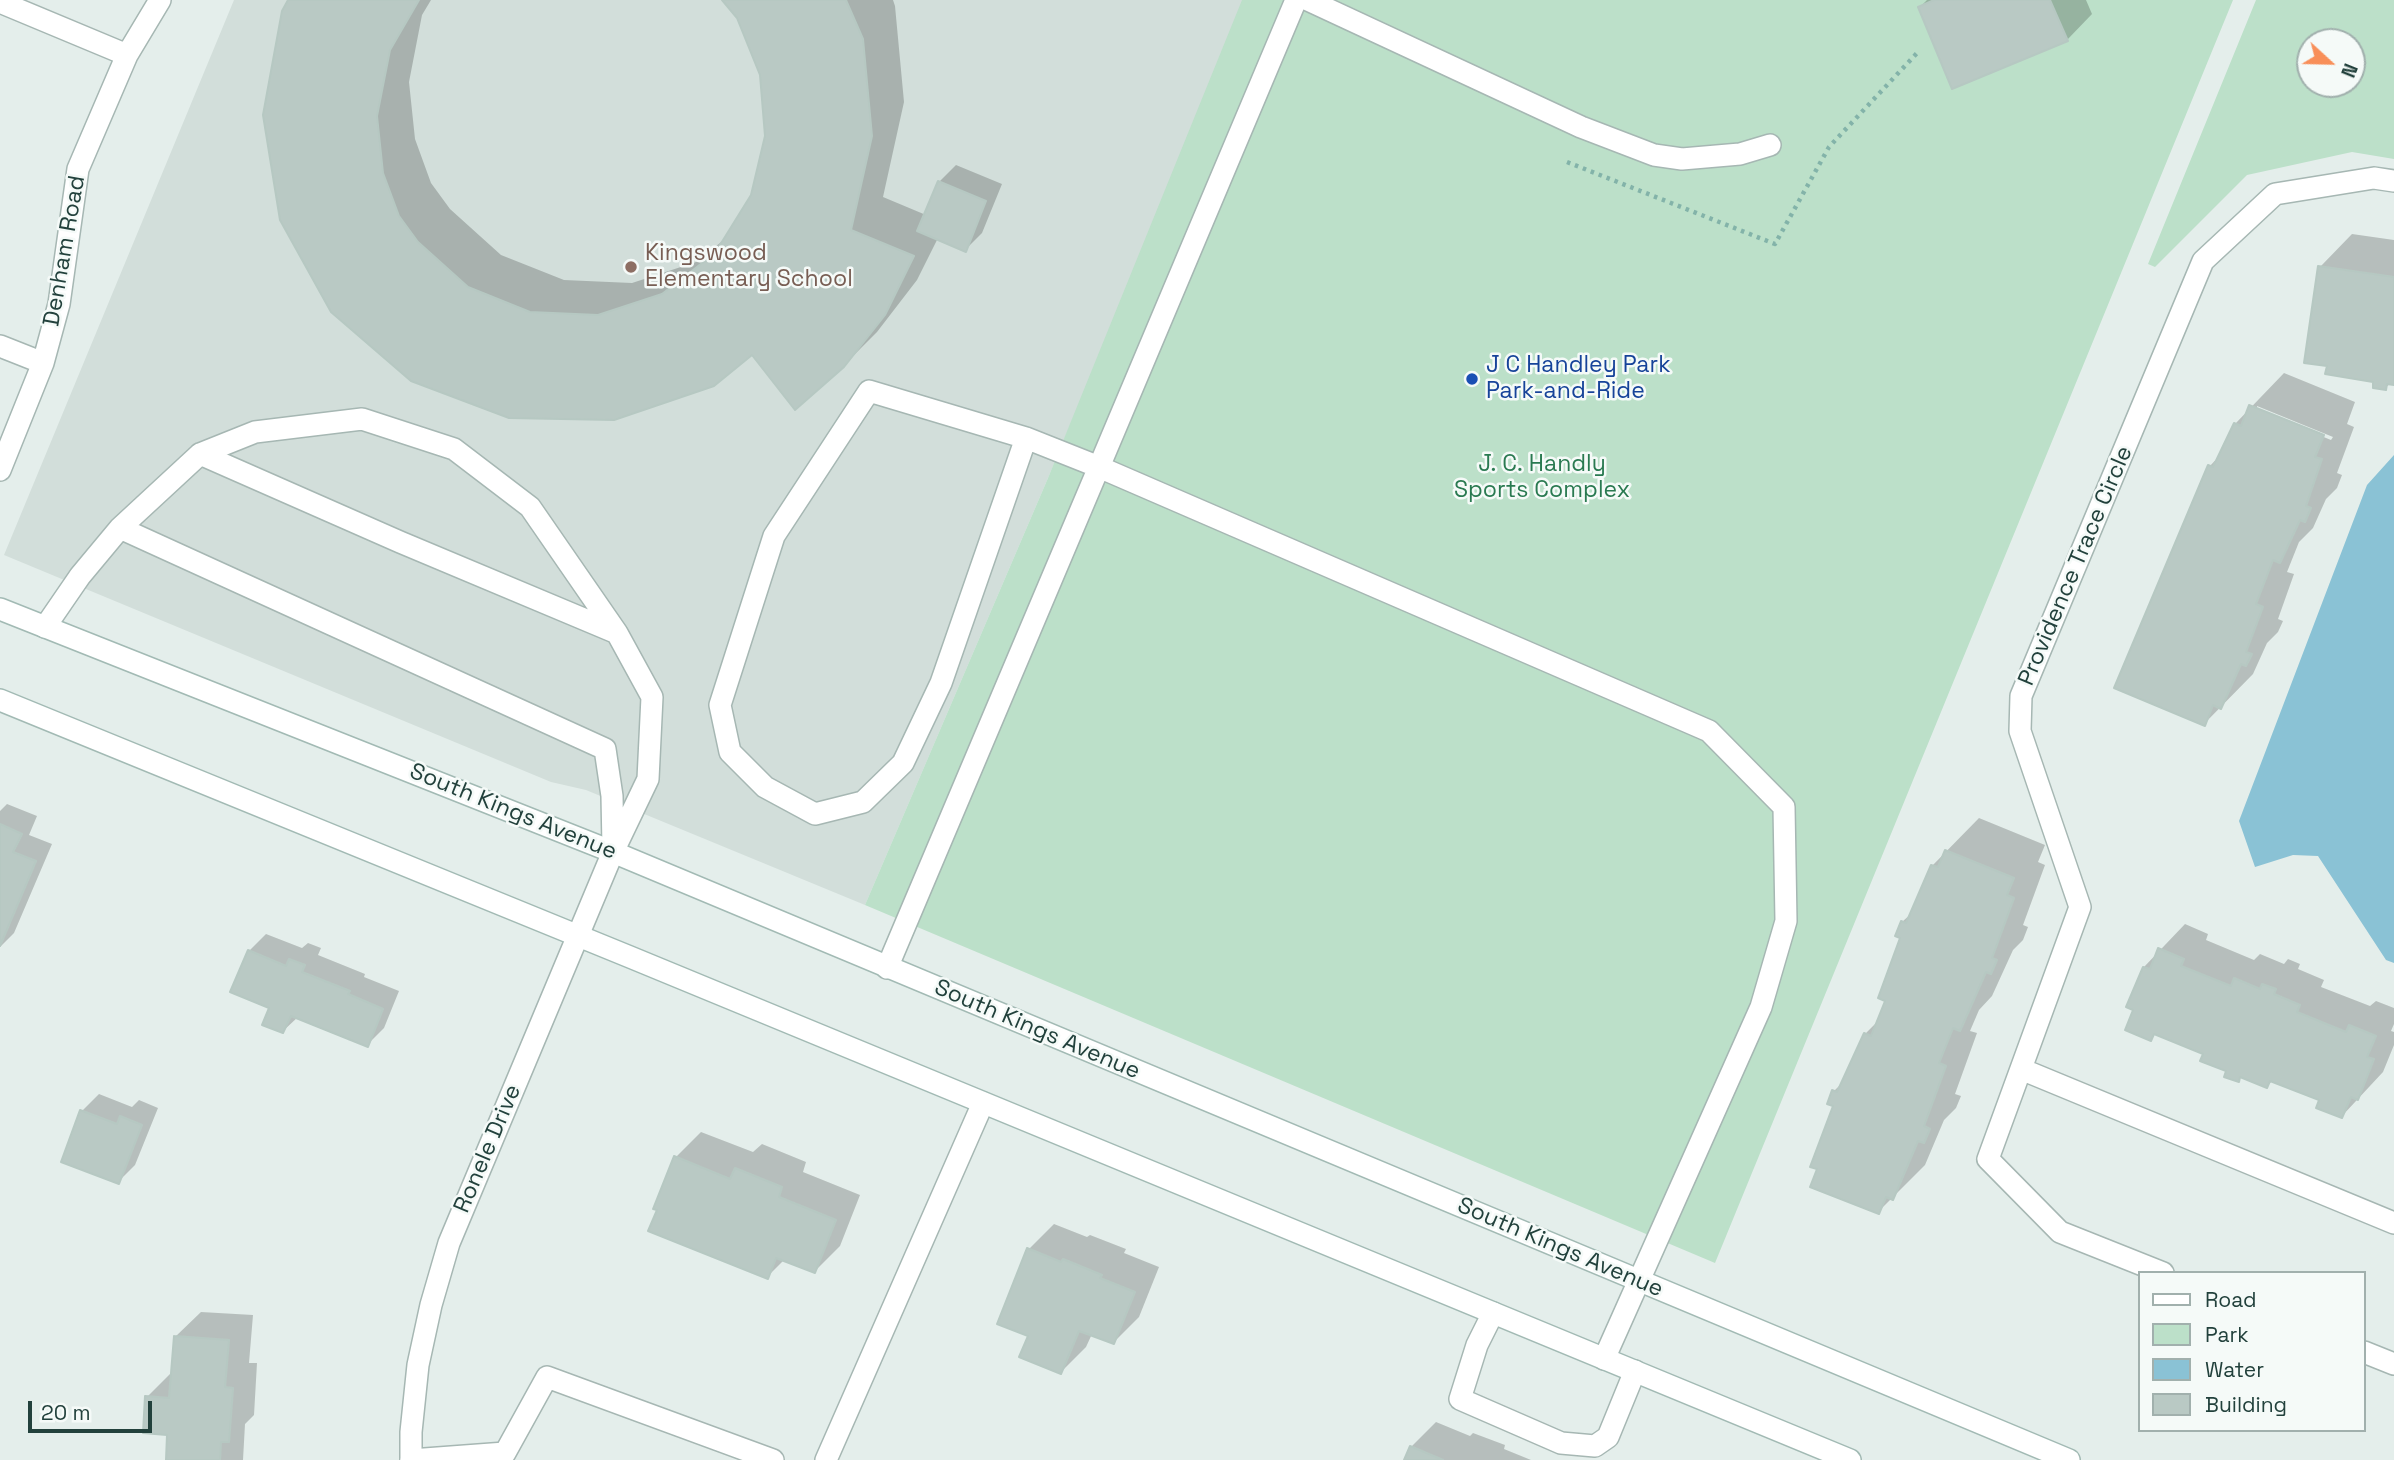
<!DOCTYPE html>
<style>
body{margin:0}
#map{position:relative;width:2394px;height:1460px;overflow:hidden;background:#e4eeeb;font-family:"Space Grotesk",sans-serif}
canvas{display:block}
.legend{position:absolute;left:2138px;top:1271px;width:228px;height:161px;box-sizing:border-box;background:#f5faf8;border:2px solid #a1b0ad;margin:0;padding:9px 12px;list-style:none;font-size:21px;color:#22413c}
.legend li{display:flex;align-items:center;gap:14px;height:35px}
.legend b{width:35px;border:2px solid #a1b0ad}
.north{position:absolute;left:2296px;top:28px;width:70px;height:70px;box-sizing:border-box;background:#f5faf8;border:2px solid #a1b0ad;border-radius:50%;rotate:112deg;font-size:19px;font-weight:700;line-height:28px;text-align:center;color:#22413c}
.north::after{content:'';display:block;margin:auto;width:24px;height:32px;background:#f88f59;clip-path:polygon(50% 0,100% 100%,50% 72%,0 100%)}
.scale{position:absolute;left:28px;top:1401px;width:124px;height:32px;box-sizing:border-box;border:4px solid #22413c;border-top:0;padding-left:9px;font-size:21px;line-height:24px;white-space:nowrap;color:#22413c;-webkit-text-stroke:5px #f5faf8;paint-order:stroke}
</style>
<div id="map">
<canvas width="2394" height="1460"></canvas>
<ul class="legend">
<li><b style="height:9px;background:#fff"></b>Road</li>
<li><b style="height:19px;background:#bce0c9"></b>Park</li>
<li><b style="height:19px;background:#8ac2d5"></b>Water</li>
<li><b style="height:19px;background:#b9c9c4"></b>Building</li>
</ul>
<div class="north">N</div>
<div class="scale">20 m</div>
</div>
<script>
const context = document.querySelector('canvas').getContext('2d');
context.lineJoin = 'round';
function fillPath(path, color) {
  context.fillStyle = color;
  context.fill(path, 'evenodd');
}
function toPath(rows) {
  const path = new Path2D();
  for (const r of rows) {
    path.moveTo(r[0], r[1]);
    for (let i = 2; i < r.length; i += 2) path.lineTo(r[i], r[i + 1]);
  }
  return path;
}
function trace(path, color, width, dash) {
  context.strokeStyle = color;
  context.lineWidth = width;
  context.lineCap = dash ? 'butt' : 'round';
  context.setLineDash(dash || []);
  context.stroke(path);
}
function label(font, color, halo, rows, align = 'center') {
  context.font = font + ' "Space Grotesk",sans-serif';
  context.lineWidth = 5;
  context.setLineDash([]);
  context.textBaseline = 'middle';
  context.strokeStyle = halo;
  context.fillStyle = color;
  for (const [text, x, y, turn = 0] of rows) {
    context.save();
    context.translate(x, y);
    context.rotate((+turn || 0) * Math.PI / 180);
    context.textAlign = isNaN(turn) ? turn : align;
    if (halo) context.strokeText(text, 0, 0);
    context.fillText(text, 0, 0);
    context.restore();
  }
}
fillPath(toPath([
 [234,0,1250,0,1048,478,865,905,586,790,551,782,4,555]
]), '#d2deda');
fillPath(toPath([
 [1242,0,2233,0,1715,1263,865,905,1048,478],
 [2256,0,2394,0,2394,159,2352,152,2247,175,2155,267,2148,264],
 [2310,42,2352,42,2352,84,2310,84]
]), '#bce0c9');
fillPath(toPath([
 [2394,455,2394,963,2386,960,2318,856,2293,855,2255,867,2239,821,2367,485]
]), '#8ac2d5');
fillPath(toPath([
 [290,0,431,0,422,15,409,82,415,139,431,183,450,209,501,255,564,280,632,283,696,262,725,239,753,196,767,136,762,74,738,17,724,0,893,0,895,6,904,102,883,197,926,215,939,182,956,165,1002,184,982,233,965,250,938,238,917,280,877,332,843,366,753,353,412,379],
 [1927,0,2086,0,2092,14,2067,40,1920,7],
 [2352,234,2394,240,2394,383,2391,383,2385,388,2375,381,2329,365,2320,267],
 [2284,373,2355,402,2347,424,2354,427,2337,473,2342,475,2337,488,2326,499,2313,528,2299,542,2287,572,2294,574,2278,619,2283,621,2278,632,2267,643,2253,674,2204,724,2210,466,2221,454,2235,424],
 [2257,406,2333,437,2331,440,2257,410],
 [7,804,37,816,29,835,52,844,14,933,0,947,0,811],
 [1979,818,2045,845,2038,862,2045,865,2023,925,2028,927,2023,940,2013,950,1992,996,1979,1010,1970,1031,1977,1033,1955,1094,1961,1096,1956,1108,1944,1120,1925,1165,1878,1212,1835,1105,1834,1091,1845,1080,1865,1034,1879,1020,1887,1000,1902,937,1902,922,1913,912,1932,866],
 [2185,924,2208,934,2206,940,2254,960,2260,954,2284,964,2288,959,2300,964,2298,969,2324,980,2321,987,2370,1006,2376,1001,2394,1008,2394,1024,2391,1031,2394,1032,2394,1045,2383,1072,2342,1116,2321,1099,2273,1080,2267,1086,2243,1076,2238,1080,2205,1053,2156,1033,2151,1039,2136,1009,2144,967],
 [266,934,302,948,308,943,321,948,318,955,365,974,364,977,399,991,384,1028,367,1045,298,1017,283,1031,249,951],
 [99,1094,132,1107,139,1100,158,1108,135,1165,118,1182,82,1111],
 [701,1132,753,1152,762,1144,806,1162,803,1172,860,1195,840,1246,815,1271,785,1259,767,1277,676,1157],
 [1054,1224,1087,1237,1090,1235,1126,1249,1124,1253,1159,1267,1139,1317,1114,1342,1092,1334,1086,1347,1061,1372,1030,1335,1029,1249],
 [201,1312,253,1315,249,1363,257,1363,254,1415,245,1424,243,1460,167,1460,169,1433,147,1397,172,1372,175,1337],
 [1436,1422,1470,1436,1473,1433,1505,1445,1504,1449,1531,1460,1406,1460,1411,1447]
]), '#0003');
const building = toPath([
 [288,0,419,0,390,50,377,116,383,173,399,216,418,242,468,287,530,312,598,315,662,294,715,253,751,195,765,136,760,75,737,18,722,0,846,0,863,39,872,136,851,230,914,256,885,315,844,367,795,410,752,355,714,386,614,420,509,418,411,381,331,312,280,220,263,115,282,11,288,0],
 [1934,0,2050,0,2068,41,1952,89,1918,7,1934,0],
 [938,181,986,201,966,252,917,231,938,181],
 [2318,266,2394,277,2394,385,2387,384,2386,390,2373,388,2373,382,2325,374,2327,366,2304,363,2318,266],
 [2249,405,2324,435,2315,457,2322,459,2306,506,2311,508,2305,522,2300,520,2280,563,2273,560,2256,604,2263,607,2246,652,2252,654,2246,666,2241,664,2221,709,2213,705,2205,726,2114,688,2208,465,2213,467,2234,423,2241,426,2249,405],
 [0,824,22,834,13,852,36,861,0,946,0,824],
 [1945,850,2014,878,2007,895,2014,898,1992,958,1997,960,1991,974,1986,972,1960,1031,1953,1028,1939,1063,1946,1066,1924,1126,1930,1129,1924,1143,1918,1141,1893,1200,1886,1197,1879,1214,1810,1187,1817,1169,1810,1167,1833,1106,1827,1104,1832,1090,1837,1092,1864,1033,1871,1036,1885,1001,1878,998,1900,938,1895,936,1901,921,1906,923,1931,865,1938,867,1945,850],
 [2158,948,2184,959,2181,966,2231,986,2234,978,2260,989,2262,984,2276,989,2274,994,2300,1005,2297,1012,2346,1032,2349,1025,2376,1036,2367,1057,2374,1059,2358,1100,2351,1097,2342,1118,2316,1108,2319,1100,2270,1081,2267,1088,2240,1077,2239,1082,2224,1077,2226,1071,2200,1061,2203,1054,2154,1034,2151,1041,2125,1030,2133,1010,2126,1007,2143,967,2150,969,2158,948],
 [248,950,286,966,289,959,305,965,302,972,350,991,348,994,383,1009,368,1047,291,1016,283,1033,262,1025,269,1008,230,992,248,950],
 [80,1110,117,1124,120,1116,142,1125,119,1184,61,1162,80,1110],
 [674,1156,730,1179,735,1168,782,1187,779,1197,836,1220,815,1273,776,1258,768,1279,648,1231,657,1210,653,1209,674,1156],
 [1027,1248,1061,1262,1063,1259,1102,1275,1100,1278,1135,1292,1114,1344,1079,1331,1061,1374,1019,1357,1028,1336,997,1324,1027,1248],
 [174,1336,229,1340,225,1387,233,1388,229,1442,221,1442,220,1460,166,1460,167,1435,143,1433,145,1396,169,1398,174,1336],
 [1410,1446,1443,1460,1404,1460,1410,1446]
]);
fillPath(building, '#b9c9c4');
trace(building, '#b6c8c2', 2);
const lane = toPath([
 [1308,0,1581,127,1654,155,1682,159,1740,154,1770,145],
 [1026,438,941,683,903,763,863,802,815,814,765,787,730,752,720,705,774,536,869,391,1026,438,1099,467,1296,0],
 [200,454,255,432,362,419,454,449,530,507,617,633],
 [120,528,605,749,612,796,613,847],
 [45,627,80,576,120,528,200,454,400,542,617,633,652,697,648,779,613,852],
 [887,968,1099,467,1709,731,1784,807,1786,921,1761,1007,1604,1359],
 [1493,1313,1477,1345,1460,1399,1561,1443,1595,1446,1608,1437,1635,1371],
 [411,1460,505,1453,547,1377,773,1460],
 [826,1460,983,1103]
]);
const street = toPath([
 [0,2,127,55],
 [0,346,43,363],
 [0,470,43,363,59,304,78,169,127,55,160,0],
 [2021,1069,2394,1223],
 [2163,1273,2060,1232,1988,1159,2080,907,2020,731,2021,696,2203,261,2275,194,2374,178,2394,181],
 [2364,1352,2394,1364],
 [411,1460,411,1432,418,1365,431,1305,449,1243,613,852]
]);
const secondary = toPath([
 [0,609,613,852,2069,1460],
 [0,700,630,957,1850,1460]
]);
trace(lane, '#a6b7b3', 24);
trace(street, '#a6b7b3', 24);
trace(secondary, '#a2bab4', 24);
trace(toPath([
 [1567,162,1775,244,1829,147,1918,52]
]), '#83b3a9', 4.5, [3.5, 5]);
trace(lane, '#fff', 21);
trace(street, '#fff', 21);
trace(secondary, '#fff', 21);
for (const [x, y, r, color] of [
 [631,267,7,"#8d6e63"],
 [1472,379,7,"#1a4fb4"]
]) {
  const dot = new Path2D();
  dot.arc(x, y, r, 0, 2 * Math.PI);
  context.fillStyle = color;
  context.fill(dot);
  trace(dot, '#f5faf8', 2.5);
}
label('23px', '#22413c', '#f5faf8', [
 ["Denham Road",65,251,-80],
 ["Providence Trace Circle",2076,566,-67],
 ["South Kings Avenue",513,812,22],
 ["South Kings Avenue",1037,1030,23],
 ["Ronele Drive",488,1149,-67],
 ["South Kings Avenue",1560,1248,23]
]);
label('23px', '#785e54', '#f5faf8', [
 ["Kingswood",645,254],
 ["Elementary School",645,280]
], 'left');
label('23px', '#164399', '#f5faf8', [
 ["J C Handley Park",1486,366],
 ["Park-and-Ride",1486,392]
], 'left');
label('23px', '#2a7a51', '#f5faf8', [
 ["J. C. Handly",1542,465],
 ["Sports Complex",1542,491]
]);
</script>
